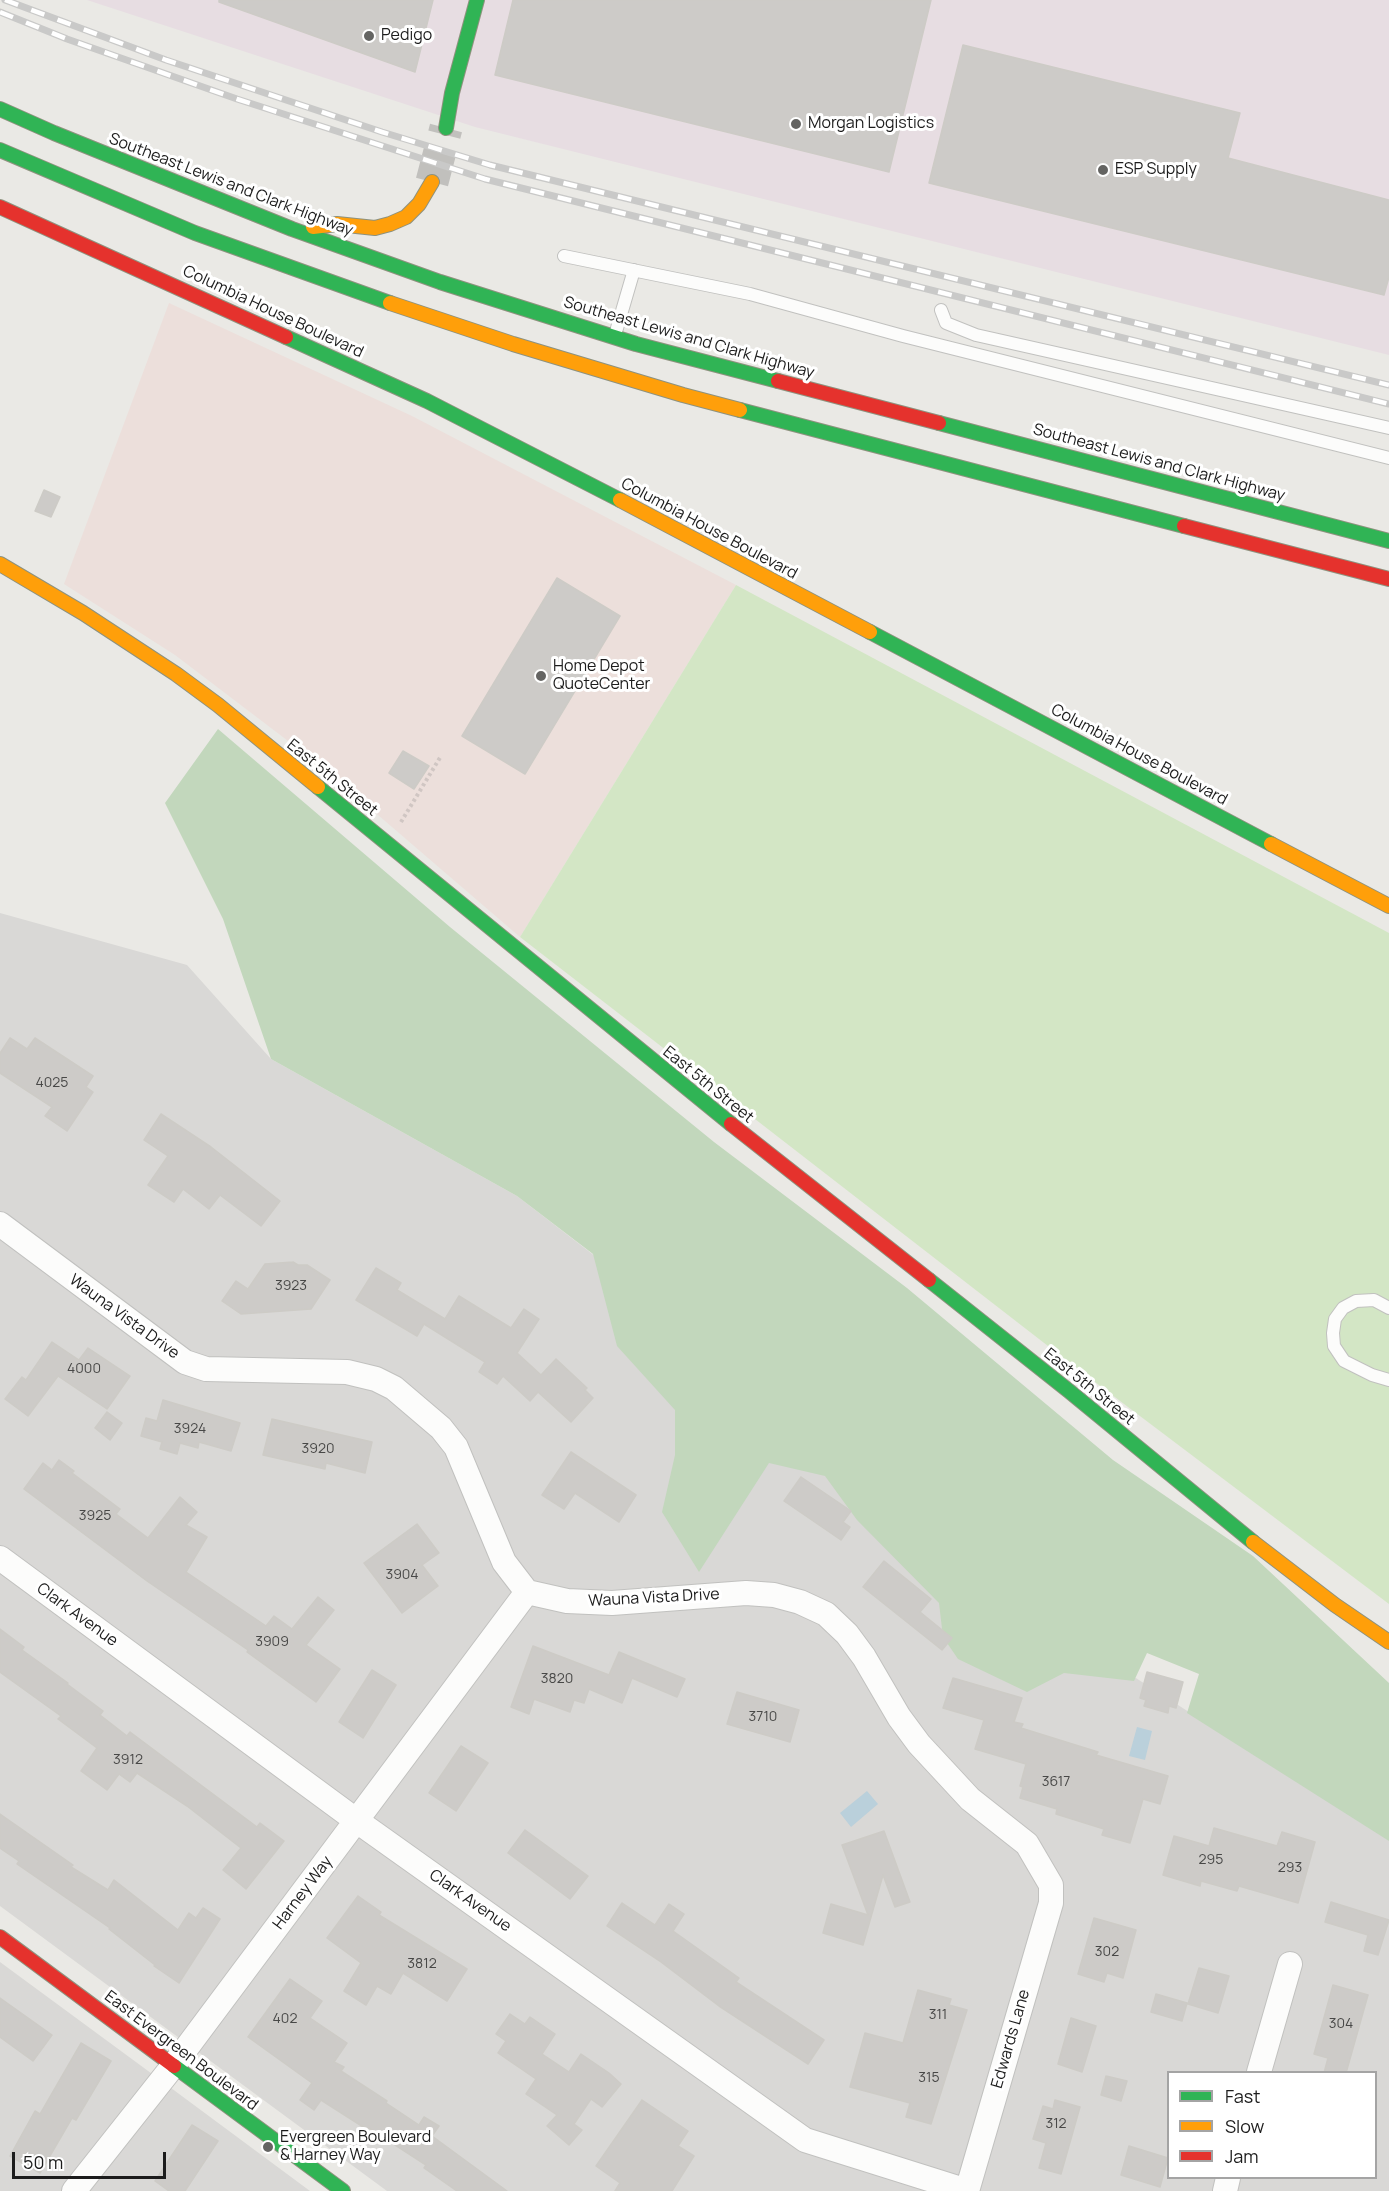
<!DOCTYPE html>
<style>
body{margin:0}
#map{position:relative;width:1389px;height:2191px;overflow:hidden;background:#eae9e5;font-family:Manrope,sans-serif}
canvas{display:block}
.legend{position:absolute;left:1167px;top:2071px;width:210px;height:108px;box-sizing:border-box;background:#fff;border:2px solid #a4a4a4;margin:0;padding:8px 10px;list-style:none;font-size:18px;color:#1c1c1c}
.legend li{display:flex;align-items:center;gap:12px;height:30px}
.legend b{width:30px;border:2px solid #a4a4a4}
.scale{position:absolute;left:12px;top:2152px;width:154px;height:27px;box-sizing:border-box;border:3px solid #1c1c1c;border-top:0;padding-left:8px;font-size:18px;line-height:21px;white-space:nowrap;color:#1c1c1c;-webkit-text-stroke:4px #fff;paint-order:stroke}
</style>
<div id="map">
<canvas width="1389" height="2191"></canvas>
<ul class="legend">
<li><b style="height:8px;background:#30b455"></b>Fast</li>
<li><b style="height:8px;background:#ff9f0a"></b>Slow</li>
<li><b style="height:8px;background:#e5322d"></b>Jam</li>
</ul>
<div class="scale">50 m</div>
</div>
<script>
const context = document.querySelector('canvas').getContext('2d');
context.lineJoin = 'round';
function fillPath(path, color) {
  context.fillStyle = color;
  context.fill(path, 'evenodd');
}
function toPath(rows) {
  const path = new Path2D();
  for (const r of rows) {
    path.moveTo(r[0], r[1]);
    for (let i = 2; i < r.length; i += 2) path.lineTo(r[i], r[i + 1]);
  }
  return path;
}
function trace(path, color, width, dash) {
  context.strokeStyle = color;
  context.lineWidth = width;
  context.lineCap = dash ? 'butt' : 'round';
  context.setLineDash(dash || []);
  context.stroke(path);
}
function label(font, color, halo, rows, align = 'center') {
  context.font = font + ' Manrope,sans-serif';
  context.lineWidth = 6;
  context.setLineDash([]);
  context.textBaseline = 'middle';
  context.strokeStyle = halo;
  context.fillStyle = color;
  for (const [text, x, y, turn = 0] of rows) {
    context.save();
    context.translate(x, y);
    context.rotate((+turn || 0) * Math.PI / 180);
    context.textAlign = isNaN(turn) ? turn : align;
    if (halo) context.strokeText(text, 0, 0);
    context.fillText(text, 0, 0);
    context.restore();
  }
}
fillPath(toPath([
 [0,913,187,965,271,1059,517,1196,892,1485,967,1570,1389,1840,1389,2191,387,2191,0,1906],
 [1168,2072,1376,2072,1376,2178,1168,2178],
 [0,1962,140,2065,310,2191,0,2191]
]), '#d9d8d6');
fillPath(toPath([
 [169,303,412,416,736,585,520,937,321,766,175,655,64,584]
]), '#ecdfdb');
fillPath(toPath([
 [87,0,1389,0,1389,355,475,127]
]), '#e7dde2');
fillPath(toPath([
 [736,585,1389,933,1389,1604,1079,1370,520,937]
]), '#d3e6c5');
fillPath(toPath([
 [218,729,450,927,714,1142,907,1288,1113,1460,1253,1556,1389,1683,1389,1841,1187,1713,1199,1674,1147,1653,1134,1681,1064,1673,1027,1692,958,1659,943,1637,939,1603,857,1520,825,1476,769,1463,699,1572,662,1512,675,1455,675,1410,617,1346,593,1254,517,1196,271,1059,223,919,165,803]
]), '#c2d7bc');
fillPath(toPath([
 [1137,1727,1152,1731,1145,1760,1129,1756],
 [867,1791,878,1804,851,1827,840,1813]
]), '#bad0db');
const building = toPath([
 [219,0,433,0,415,72,219,2,219,0],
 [513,0,931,0,889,172,495,75,513,0],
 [963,45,1240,113,1228,158,1389,200,1389,277,1384,295,929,183,963,45],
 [44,490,60,497,51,517,35,511,44,490],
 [557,578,620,616,525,774,462,736,557,578],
 [403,751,429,766,414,789,389,773,403,751],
 [10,1038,27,1049,35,1038,93,1076,86,1087,93,1092,67,1131,45,1116,52,1107,0,1073,0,1053,10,1038],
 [161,1114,211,1147,280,1201,261,1226,220,1195,209,1209,183,1189,174,1202,148,1185,168,1156,144,1140,161,1114],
 [293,1262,298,1265,307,1265,330,1280,311,1309,241,1314,222,1301,236,1281,248,1289,265,1264,293,1262],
 [376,1268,401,1283,397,1290,445,1319,459,1296,511,1328,524,1309,539,1319,517,1353,541,1375,556,1359,587,1388,585,1390,593,1398,571,1422,538,1392,530,1401,503,1376,497,1384,479,1372,485,1362,424,1324,417,1336,356,1300,376,1268],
 [52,1342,79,1360,88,1348,130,1376,107,1409,58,1376,28,1416,5,1399,22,1377,26,1380,52,1342],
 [163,1400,240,1423,231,1451,199,1442,198,1448,180,1443,177,1454,160,1449,162,1442,141,1436,146,1418,157,1421,163,1400],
 [107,1412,122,1423,110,1440,95,1428,107,1412],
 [272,1419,372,1442,365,1473,326,1463,325,1469,263,1455,272,1419],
 [571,1452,636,1495,619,1522,575,1493,564,1509,542,1495,571,1452],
 [59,1460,74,1471,72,1473,120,1509,116,1514,148,1538,180,1497,197,1512,186,1525,207,1537,186,1572,266,1626,274,1616,292,1629,318,1597,334,1610,306,1645,340,1669,316,1702,247,1652,248,1650,147,1581,24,1489,43,1463,52,1470,59,1460],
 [801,1477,851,1511,843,1522,850,1527,841,1540,784,1501,801,1477],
 [417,1524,439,1553,422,1565,438,1586,402,1613,364,1563,417,1524],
 [884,1561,931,1599,920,1612,952,1638,942,1650,863,1587,884,1561],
 [0,1629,24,1647,22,1650,68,1683,67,1684,103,1711,100,1715,127,1736,130,1732,257,1827,260,1823,284,1841,246,1889,223,1870,241,1848,187,1806,137,1773,130,1782,119,1774,107,1790,81,1771,97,1748,58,1719,61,1716,0,1672,0,1629],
 [533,1646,609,1675,619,1652,685,1679,677,1697,632,1678,622,1703,589,1689,584,1703,574,1700,570,1712,534,1699,529,1714,511,1707,533,1646],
 [372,1670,396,1685,363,1738,339,1722,372,1670],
 [1147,1672,1183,1682,1176,1708,1169,1706,1168,1713,1144,1706,1146,1700,1140,1698,1147,1672],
 [953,1678,1022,1698,1014,1722,1023,1724,1021,1728,1098,1752,1096,1755,1168,1776,1160,1804,1143,1799,1130,1843,1102,1835,1104,1829,1056,1814,1057,1809,1020,1798,1023,1787,1020,1786,1026,1764,975,1749,984,1720,943,1708,953,1678],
 [737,1692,799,1710,790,1742,727,1724,737,1692],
 [461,1746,488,1763,456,1811,429,1793,461,1746],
 [0,1814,73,1865,71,1867,108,1890,114,1880,178,1930,189,1913,196,1918,203,1908,220,1919,179,1983,154,1966,155,1965,109,1929,110,1928,17,1864,19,1861,0,1848,0,1814],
 [1214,1828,1277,1846,1282,1832,1315,1842,1298,1903,1239,1886,1237,1891,1201,1881,1200,1886,1163,1875,1174,1836,1209,1846,1214,1828],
 [525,1830,588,1876,570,1899,508,1853,525,1830],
 [884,1831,910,1902,895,1907,883,1875,863,1945,823,1933,831,1904,868,1915,842,1845,884,1831],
 [358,1896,381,1912,379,1915,467,1969,447,2001,403,1973,391,1994,377,1986,366,2005,344,1991,361,1963,327,1938,358,1896],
 [1331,1902,1389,1920,1378,1955,1364,1951,1368,1935,1325,1922,1331,1902],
 [622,1903,655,1925,669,1904,684,1914,673,1931,739,1978,736,1982,824,2040,808,2064,719,2006,661,1962,607,1926,622,1903],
 [1094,1918,1136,1930,1123,1978,1107,1973,1104,1982,1078,1974,1094,1918],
 [1199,1968,1229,1976,1218,2013,1188,2004,1199,1968],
 [290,1979,322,2001,310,2018,347,2043,334,2062,344,2067,341,2071,387,2101,386,2103,419,2125,424,2117,439,2126,432,2136,507,2191,457,2191,424,2168,426,2165,369,2128,368,2130,321,2100,314,2110,300,2100,312,2083,248,2037,290,1979],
 [1333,1985,1368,1995,1346,2073,1324,2073,1328,2058,1314,2054,1333,1985],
 [918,1990,951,1999,949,2005,967,2010,931,2124,906,2117,910,2103,850,2087,865,2033,903,2043,918,1990],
 [1156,1994,1187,2003,1182,2021,1151,2012,1156,1994],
 [0,1998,52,2035,33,2061,0,2037,0,1998],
 [510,2014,525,2024,530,2017,555,2034,542,2054,569,2072,581,2054,609,2073,621,2084,602,2107,591,2099,574,2124,582,2130,569,2145,547,2126,557,2115,526,2094,536,2079,498,2053,506,2041,496,2034,510,2014],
 [1071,2018,1096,2026,1082,2072,1058,2064,1071,2018],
 [81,2043,111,2061,76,2120,72,2118,40,2173,10,2156,35,2111,40,2114,81,2043],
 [1106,2076,1127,2081,1121,2101,1101,2095,1106,2076],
 [642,2100,688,2131,678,2146,694,2156,672,2191,615,2191,620,2183,596,2166,642,2100],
 [1055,2100,1080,2107,1061,2174,1039,2168,1046,2143,1033,2139,1043,2106,1053,2109,1055,2100],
 [192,2125,218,2141,185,2191,169,2191,155,2181,192,2125],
 [1129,2146,1168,2158,1160,2187,1121,2175,1129,2146]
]);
fillPath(building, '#cdcbc8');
trace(building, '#cdcbc6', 1.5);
trace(toPath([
 [432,182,446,128]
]), '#c1c0bd', 33, [33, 16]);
const lane = toPath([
 [564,256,750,294,903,336,1389,458],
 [941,310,946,323,976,335,1389,428],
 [615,335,634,270],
 [1389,1308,1374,1300,1356,1301,1343,1308,1335,1319,1333,1333,1334,1346,1344,1361,1372,1375,1389,1380]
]);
const street = toPath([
 [0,1224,185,1362,206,1369,347,1372,376,1379,394,1388,441,1428,456,1447,504,1562,527,1592,567,1601,612,1603,746,1593,774,1595,800,1602,826,1614,847,1634,864,1657,899,1717,919,1744,970,1799,1027,1844,1051,1885,1051,1903,967,2191],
 [0,1558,357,1821,805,2140,967,2191],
 [1259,2072,1290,1964],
 [74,2191,173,2066,527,1592],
 [1225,2191,1228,2178]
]);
const fast = toPath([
 [0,109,54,133,292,229,440,282,636,344,778,381],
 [446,128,452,93,477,0],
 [0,150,195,233,390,303],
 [286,337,427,401,620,500],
 [740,410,1184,526],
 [939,423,1389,541],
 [870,632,1271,844],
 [318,787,731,1124],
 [929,1280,1069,1391,1253,1542],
 [174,2066,343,2191]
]);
const slow = toPath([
 [313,227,337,224,375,228,390,224,406,217,419,204,432,182],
 [390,303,513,344,683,395,740,410],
 [620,500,870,632],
 [0,564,83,613,176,674,218,705,318,787],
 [1271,844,1389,906],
 [1253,1542,1335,1605,1389,1642]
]);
const jam = toPath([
 [0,207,286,337],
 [778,381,939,423],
 [1184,526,1389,579],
 [731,1124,929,1280],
 [0,1937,174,2066]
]);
trace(lane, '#c1c1bf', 14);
trace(street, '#c1c1bf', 26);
trace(fast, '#8e927e', 16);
trace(slow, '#8e927e', 16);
trace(jam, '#8e927e', 16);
trace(toPath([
 [401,822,441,756]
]), '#d0c6c3', 4, [3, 3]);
trace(lane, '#fcfcfb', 12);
trace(street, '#fcfcfb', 24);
trace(fast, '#30b455', 14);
trace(slow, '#ff9f0a', 14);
trace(jam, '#e5322d', 14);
const rail = toPath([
 [5,0,166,60,382,132,490,165,1389,385],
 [0,12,67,39,237,99,485,179,1389,404]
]);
trace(rail, '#c9c9c8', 7);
trace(rail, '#fff', 4.5, [14]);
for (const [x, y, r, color] of [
 [369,36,6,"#646462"],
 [796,124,6,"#646462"],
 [1103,170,6,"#646462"],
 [541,676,6,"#646462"],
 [268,2147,6,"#646462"]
]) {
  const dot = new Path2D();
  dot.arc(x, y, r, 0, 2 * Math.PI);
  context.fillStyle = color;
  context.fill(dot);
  trace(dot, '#fff', 2);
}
label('14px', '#484847', null, [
 ["4025",52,1083],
 ["3923",291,1286],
 ["4000",84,1369],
 ["3924",190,1429],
 ["3920",318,1449],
 ["3925",95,1516],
 ["3904",402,1575],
 ["3909",272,1642],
 ["3820",557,1679],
 ["3710",763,1717],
 ["3912",128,1760],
 ["3617",1056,1782],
 ["295",1211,1860],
 ["293",1290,1868],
 ["302",1107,1952],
 ["3812",422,1964],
 ["311",938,2015],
 ["402",285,2019],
 ["304",1341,2024],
 ["315",929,2078],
 ["312",1056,2124]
]);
label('16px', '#1c1c1c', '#fff', [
 ["Pedigo",381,36],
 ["Morgan Logistics",808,124],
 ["ESP Supply",1115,170],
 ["Home Depot",553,667],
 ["QuoteCenter",553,685],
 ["Evergreen Boulevard",280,2138],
 ["& Harney Way",280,2156]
], 'left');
label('16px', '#1c1c1c', '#fff', [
 ["Southeast Lewis and Clark Highway",231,185,21],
 ["Columbia House Boulevard",273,312,25],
 ["Southeast Lewis and Clark Highway",689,338,16],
 ["Southeast Lewis and Clark Highway",1159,463,15],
 ["Columbia House Boulevard",709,529,28],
 ["Columbia House Boulevard",1139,755,28],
 ["East 5th Street",332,778,39],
 ["East 5th Street",708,1085,39],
 ["Wauna Vista Drive",124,1317,36],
 ["East 5th Street",1089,1387,39],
 ["Wauna Vista Drive",654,1598,-3],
 ["Clark Avenue",77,1615,36],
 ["Harney Way",303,1893,-53],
 ["Clark Avenue",470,1901,35],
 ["Edwards Lane",1011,2039,-74],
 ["East Evergreen Boulevard",181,2051,37]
]);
</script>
